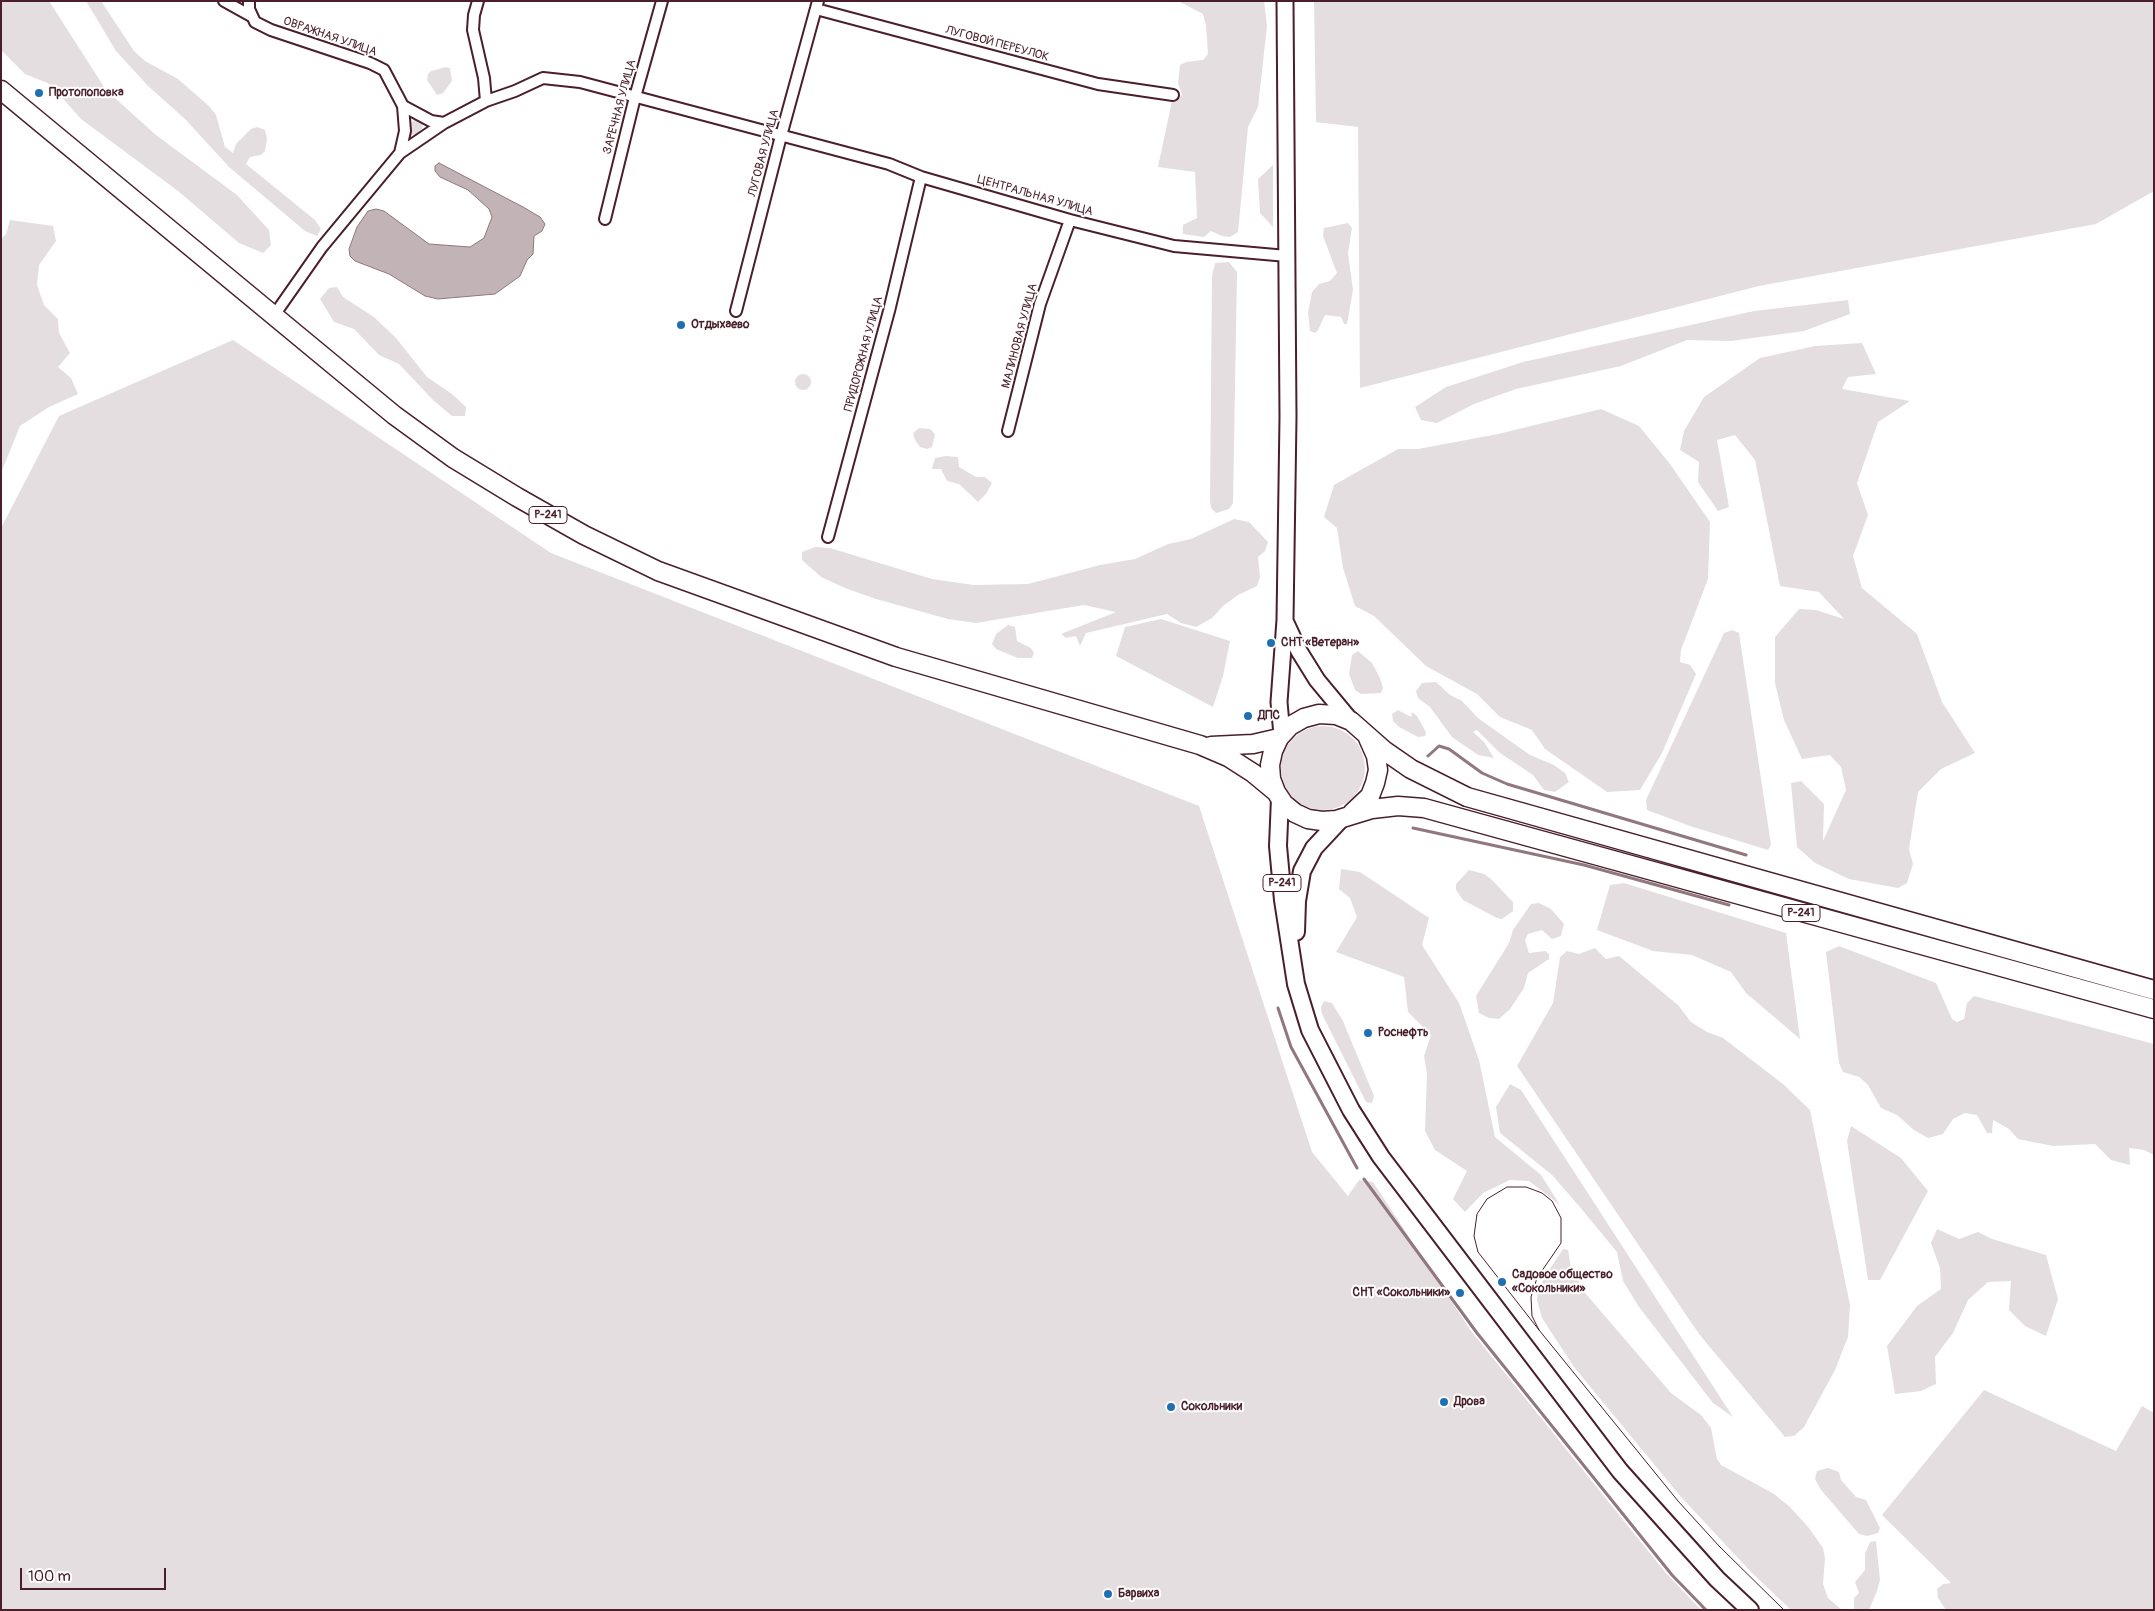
<!DOCTYPE html>
<meta charset="utf-8">
<style>
body{margin:0}
#map{position:relative;width:2155px;height:1611px;overflow:hidden;background:#fff;font-family:Pangolin,sans-serif}
canvas{display:block}
.frame{position:absolute;inset:0;border:2px solid #4a1f2b;pointer-events:none}
.scale{position:absolute;left:20px;top:1568px;width:146px;height:22px;box-sizing:border-box;border:2px solid #4a1f2b;border-top:0;padding-left:6px;font-size:15px;line-height:18px;white-space:nowrap;color:#4a1f2b;-webkit-text-stroke:4px #fff;paint-order:stroke}
</style>
<div id="map">
<canvas width="2155" height="1611"></canvas>
<div class="frame"></div>
<div class="scale">100 m</div>
</div>
<script>
const context = document.querySelector('canvas').getContext('2d');
context.lineJoin = 'round';
function fillPath(path, color) {
  context.fillStyle = color;
  context.fill(path, 'evenodd');
}
function toPath(rows) {
  const path = new Path2D();
  for (const r of rows) {
    if (r.length === 3) {
      path.moveTo(r[0] + r[2], r[1]);
      path.arc(r[0], r[1], r[2], 0, 2 * Math.PI);
      continue;
    }
    path.moveTo(r[0], r[1]);
    for (let i = 2; i < r.length; i += 2) path.lineTo(r[i], r[i + 1]);
  }
  return path;
}
function trace(path, color, width, dash) {
  context.strokeStyle = color;
  context.lineWidth = width;
  context.lineCap = dash ? 'butt' : 'round';
  context.setLineDash(dash || []);
  context.stroke(path);
}
function label(font, color, halo, rows, align = 'center') {
  context.font = font + ' Pangolin,sans-serif';
  context.lineWidth = 4;
  context.setLineDash([]);
  context.textBaseline = 'middle';
  context.strokeStyle = halo;
  context.fillStyle = color;
  for (const [text, x, y, turn = 0] of rows) {
    context.save();
    context.translate(x, y);
    context.rotate((+turn || 0) * Math.PI / 180);
    context.textAlign = isNaN(turn) ? turn : align;
    if (halo) context.strokeText(text, 0, 0);
    context.fillText(text, 0, 0);
    context.restore();
  }
}
fillPath(toPath([
 [1,1,49,1,106,90,156,135,237,195,269,230,271,245,263,253,239,243,178,191,81,119,50,84,25,74,1,50],
 [86,1,101,1,134,51,145,61,178,79,209,106,216,115,225,147,233,153,236,144,251,129,257,127,265,130,267,139,265,151,261,155,250,157,246,164,315,220,321,229,317,236,305,231,229,167,185,119,148,86,116,51],
 [1178,1,1264,1,1267,26,1258,107,1248,127,1238,232,1230,237,1222,236,1211,231,1204,237,1183,234,1183,225,1197,218,1195,172,1158,167,1172,101,1182,95,1178,83,1180,65,1186,62,1203,60,1208,54,1206,25,1203,14],
 [1314,1,2154,1,2154,191,2096,224,1759,286,1360,388,1358,127,1316,122],
 [446,67,450,68,452,81,443,93,437,95,427,80,428,74,431,71],
 [417,118,423,122,422,129,416,134,409,136,409,124],
 [1273,165,1273,227,1260,213,1258,179],
 [10,220,53,226,56,241,39,265,37,285,44,305,58,319,59,333,70,353,58,367,71,378,78,394,49,407,20,426,1,473,1,239,6,234],
 [1348,223,1352,228,1348,253,1353,290,1347,324,1344,324,1341,317,1325,315,1318,330,1315,333,1310,331,1308,313,1312,292,1319,284,1330,281,1337,273,1323,236,1324,228],
 [1229,262,1237,272,1233,503,1229,509,1216,513,1211,508,1210,500,1212,276,1215,263],
 [337,287,343,297,374,317,396,338,427,377,452,394,466,407,465,416,452,416,433,400,399,364,379,355,354,329,334,322,320,299,329,288],
 [1848,300,1850,314,1804,331,1731,341,1687,340,1621,366,1516,389,1474,404,1437,423,1421,420,1415,407,1446,387,1523,362,1754,311],
 [233,340,551,553,1199,806,1312,1152,1348,1196,1359,1180,1373,1182,1471,1331,1665,1572,1701,1610,1,1610,1,528,59,416],
 [1862,343,1876,374,1848,377,1842,389,1910,401,1878,422,1857,483,1868,515,1853,556,1862,588,1917,634,1942,702,1975,753,1941,769,1918,792,1909,849,1913,864,1907,883,1898,888,1849,879,1815,863,1797,847,1791,783,1801,781,1824,804,1823,841,1846,790,1841,767,1830,755,1802,759,1784,720,1775,683,1775,637,1799,609,1816,610,1844,619,1819,592,1780,586,1755,460,1735,435,1717,440,1729,507,1718,511,1698,482,1699,462,1680,450,1684,431,1704,397,1760,358,1815,346],
 [803,382,8],
 [1601,409,1639,426,1670,464,1710,522,1708,579,1681,650,1680,662,1690,665,1696,674,1662,753,1640,790,1607,792,1545,749,1532,730,1500,717,1477,694,1426,666,1374,616,1355,606,1343,568,1337,528,1324,517,1334,485,1398,449,1418,449,1498,434],
 [919,428,930,429,935,434,932,447,927,449,920,447,915,440,913,433],
 [946,456,958,457,959,467,976,477,985,477,992,483,986,494,978,502,959,484,947,481,941,469,932,469,935,458],
 [1234,519,1249,522,1268,542,1265,551,1258,557,1260,577,1257,586,1238,595,1223,606,1212,618,1196,627,1181,623,1167,614,1086,633,1080,646,1076,636,1066,638,1061,634,1116,612,1084,605,976,623,948,619,876,599,845,588,821,577,802,560,802,552,815,547,830,548,932,579,974,585,1028,584,1100,565,1135,559,1168,544,1191,539],
 [1161,619,1230,641,1223,676,1213,707,1116,656,1125,627],
 [1008,625,1015,627,1017,641,1031,648,1034,653,1032,658,1018,658,996,649,992,644,996,634],
 [1732,630,1739,633,1771,845,1768,850,1690,826,1647,810,1646,800,1724,633],
 [1358,651,1372,663,1380,678,1383,688,1381,693,1361,694,1355,690,1349,674,1352,655],
 [1436,682,1450,695,1462,701,1478,718,1506,738,1530,755,1554,765,1565,773,1569,782,1555,792,1544,790,1533,775,1500,753,1477,730,1473,732,1484,742,1494,758,1478,755,1452,737,1430,707,1418,698,1416,691,1422,683],
 [1398,710,1411,717,1412,712,1417,716,1426,732,1425,736,1418,737,1399,727,1393,721,1392,714],
 [1323,768,42],
 [1341,869,1360,872,1429,918,1422,945,1459,1003,1479,1060,1495,1137,1541,1175,1560,1205,1529,1181,1510,1180,1483,1193,1465,1212,1453,1199,1467,1171,1435,1150,1425,1131,1427,1074,1424,1056,1431,1035,1408,1012,1404,977,1336,952,1357,917,1350,898,1339,889],
 [1469,870,1484,874,1491,879,1513,902,1513,911,1502,919,1497,918,1463,900,1456,890,1456,884],
 [1624,883,1786,933,1800,1039,1746,993,1731,972,1692,955,1653,951,1597,930,1610,885],
 [1539,903,1551,909,1564,924,1561,936,1552,939,1542,930,1528,934,1525,940,1529,953,1545,951,1549,954,1549,959,1528,973,1524,988,1510,1009,1499,1019,1489,1018,1479,1013,1476,996,1509,943,1513,930,1531,904],
 [1839,946,1936,983,1952,1019,1957,1022,1964,1019,1967,1003,1974,996,2154,1044,2154,1155,2144,1150,2129,1148,2130,1165,2111,1160,2095,1144,2053,1146,2018,1139,2009,1129,1993,1120,1992,1133,1987,1133,1977,1115,1965,1113,1953,1119,1943,1134,1928,1138,1914,1130,1897,1115,1881,1108,1868,1085,1859,1077,1843,1072,1839,1063,1826,952],
 [1595,948,1606,959,1619,956,1678,1005,1691,1022,1707,1032,1723,1038,1783,1084,1810,1110,1850,1305,1848,1337,1835,1370,1804,1427,1794,1436,1785,1437,1699,1334,1517,1066,1553,1003,1560,957,1567,951,1579,954],
 [1324,1001,1332,1003,1343,1021,1374,1096,1372,1103,1366,1102,1322,1014,1321,1007],
 [1510,1084,1521,1090,1733,1417,1713,1403,1639,1307,1623,1281,1617,1252,1579,1206,1552,1175,1500,1133,1496,1107],
 [1851,1126,1901,1158,1928,1191,1880,1280,1868,1280,1847,1141],
 [1937,1229,1959,1239,1978,1232,1992,1239,2046,1255,2058,1299,2046,1336,2025,1326,2009,1310,2011,1281,1988,1282,1968,1300,1953,1333,1935,1357,1936,1384,1921,1391,1895,1394,1887,1346,1917,1306,1941,1289,1940,1268,1931,1243],
 [1563,1249,1568,1250,1571,1268,1586,1294,1671,1393,1701,1415,1711,1428,1717,1459,1721,1465,1774,1494,1790,1507,1809,1528,1823,1548,1825,1558,1823,1584,1828,1598,1842,1610,1791,1610,1751,1572,1681,1497,1574,1367,1542,1318,1537,1300,1538,1291,1544,1278],
 [1984,1390,2116,1451,2142,1406,2154,1413,2154,1610,1946,1610,1938,1598,1937,1589,1943,1584,1951,1583,1882,1515],
 [1828,1468,1839,1472,1841,1480,1856,1497,1866,1500,1880,1528,1878,1533,1867,1536,1859,1534,1821,1490,1815,1479,1817,1471],
 [1876,1541,1880,1580,1877,1591,1869,1610,1854,1610,1854,1598,1859,1593,1855,1582,1865,1570,1865,1554,1870,1542]
]), '#e5dee0');
const water = toPath([
 [439,163,523,207,540,217,545,224,542,231,534,236,533,254,527,260,520,276,495,294,438,299,425,296,389,274,355,261,350,256,349,249,357,227,368,211,376,209,384,211,429,244,470,247,484,238,492,217,489,209,468,190,440,177,435,171,435,166,439,163]
]);
fillPath(water, '#c1b3b6');
trace(water, '#91787e', 1);
trace(toPath([
 [1428,756,1439,746,1449,749,1482,773,1507,784,1746,855],
 [1413,828,1584,865,1729,905],
 [1278,1008,1291,1047,1357,1168],
 [1364,1179,1477,1333,1672,1575,1706,1610]
]), '#91787e', 3);
const minor = toPath([
 [224,1,251,16],
 [249,1,249,9,255,22,271,30,370,63,384,70,403,106,405,131,400,153],
 [478,1,474,15,473,30,484,78,486,101],
 [816,9,1098,84,1173,95],
 [403,106,431,121,444,123],
 [605,219,635,97,662,1],
 [736,311,781,136,818,1],
 [275,314,322,247,400,153,444,123,486,101,515,91,543,78,580,82,889,164,921,177,1070,220,1174,246,1287,256],
 [1008,431,1040,304,1070,220],
 [828,537,889,311,921,177]
]);
const secondary = toPath([
 [1286,623,1299,651,1317,680,1351,721],
 [1282,735,1279,702,1285,620,1288,417,1285,1]
]);
const primary = toPath([
 [1280,798,1278,846,1283,900,1296,984,1310,1030,1351,1110,1381,1157,1620,1471,1717,1579,1750,1610],
 [1296,932,1297,901,1302,871,1314,848,1342,818]
]);
const trunk = toPath([
 [1,90,394,415,453,458,517,497,584,535,658,571,896,657,1200,745,1228,757,1253,773,1276,792],
 [1211,746,1253,744,1279,738],
 [1352,813,1370,796,1375,783,1378,770,1376,756,1368,738],
 [2154,990,1467,797,1411,769,1385,751,1351,721,1336,715,1319,714,1304,718,1290,726,1279,738,1273,751,1270,765,1271,779,1276,792,1284,804,1295,813,1308,819,1322,821,1336,820,1372,809,1398,806,1424,808,2154,1009]
]);
trace(minor, '#4a1f2b', 14);
trace(secondary, '#4a1f2b', 19);
trace(primary, '#4a1f2b', 20);
trace(trunk, '#4a1f2b', 21);
trace(minor, '#fff', 10);
trace(secondary, '#fff', 15);
trace(primary, '#fff', 16);
trace(trunk, '#fff', 18);
trace(toPath([
 [1539,1330,1532,1316,1531,1297,1537,1278,1561,1243,1561,1218,1552,1201,1542,1193,1526,1187,1507,1187,1487,1199,1477,1214,1474,1236,1478,1252,1539,1330,1678,1501,1719,1546,1784,1610]
]), '#4a1f2b', 1);
for (const [x, y, r, color] of [
 [39,93,5,"#1f6fb2"],
 [681,325,5,"#1f6fb2"],
 [1271,643,5,"#1f6fb2"],
 [1248,716,5,"#1f6fb2"],
 [1368,1033,5,"#1f6fb2"],
 [1502,1282,5,"#1f6fb2"],
 [1460,1293,5,"#1f6fb2"],
 [1444,1402,5,"#1f6fb2"],
 [1171,1407,5,"#1f6fb2"],
 [1108,1594,5,"#1f6fb2"]
]) {
  const dot = new Path2D();
  dot.arc(x, y, r, 0, 2 * Math.PI);
  context.fillStyle = color;
  context.fill(dot);
  trace(dot, '#fff', 2);
}
for (const [x, y, w] of [
 [548,515,38],
 [1282,883,38],
 [1801,913,38]
]) {
  const box = new Path2D();
  box.roundRect(x - w / 2, y - 8.5, w, 17, 4);
  context.fillStyle = '#fff';
  context.fill(box);
  trace(box, '#4a1f2b', 1);
}
label('bold 11px', '#4a1f2b', null, [
 ["Р-241",548,515],
 ["Р-241",1282,883],
 ["Р-241",1801,913]
]);
label('12px', '#4a1f2b', '#fff', [
 ["ОВРАЖНАЯ УЛИЦА",330,37,19],
 ["ЛУГОВОЙ ПЕРЕУЛОК",997,44,15],
 ["ЗАРЕЧНАЯ УЛИЦА",620,107,-75],
 ["ЛУГОВАЯ УЛИЦА",764,153,-75],
 ["ЦЕНТРАЛЬНАЯ УЛИЦА",1035,196,16],
 ["МАЛИНОВАЯ УЛИЦА",1020,336,-75],
 ["ПРИДОРОЖНАЯ УЛИЦА",864,354,-75]
]);
label('bold 12px', '#4a1f2b', '#fff', [
 ["Протопоповка",49,93],
 ["Отдыхаево",691,325],
 ["СНТ «Ветеран»",1281,643],
 ["ДПС",1258,716],
 ["Роснефть",1378,1033],
 ["Садовое общество",1512,1275],
 ["«Сокольники»",1512,1289],
 ["СНТ «Сокольники»",1450,1293,"right"],
 ["Дрова",1454,1402],
 ["Сокольники",1181,1407],
 ["Барвиха",1118,1594]
], 'left');
</script>
